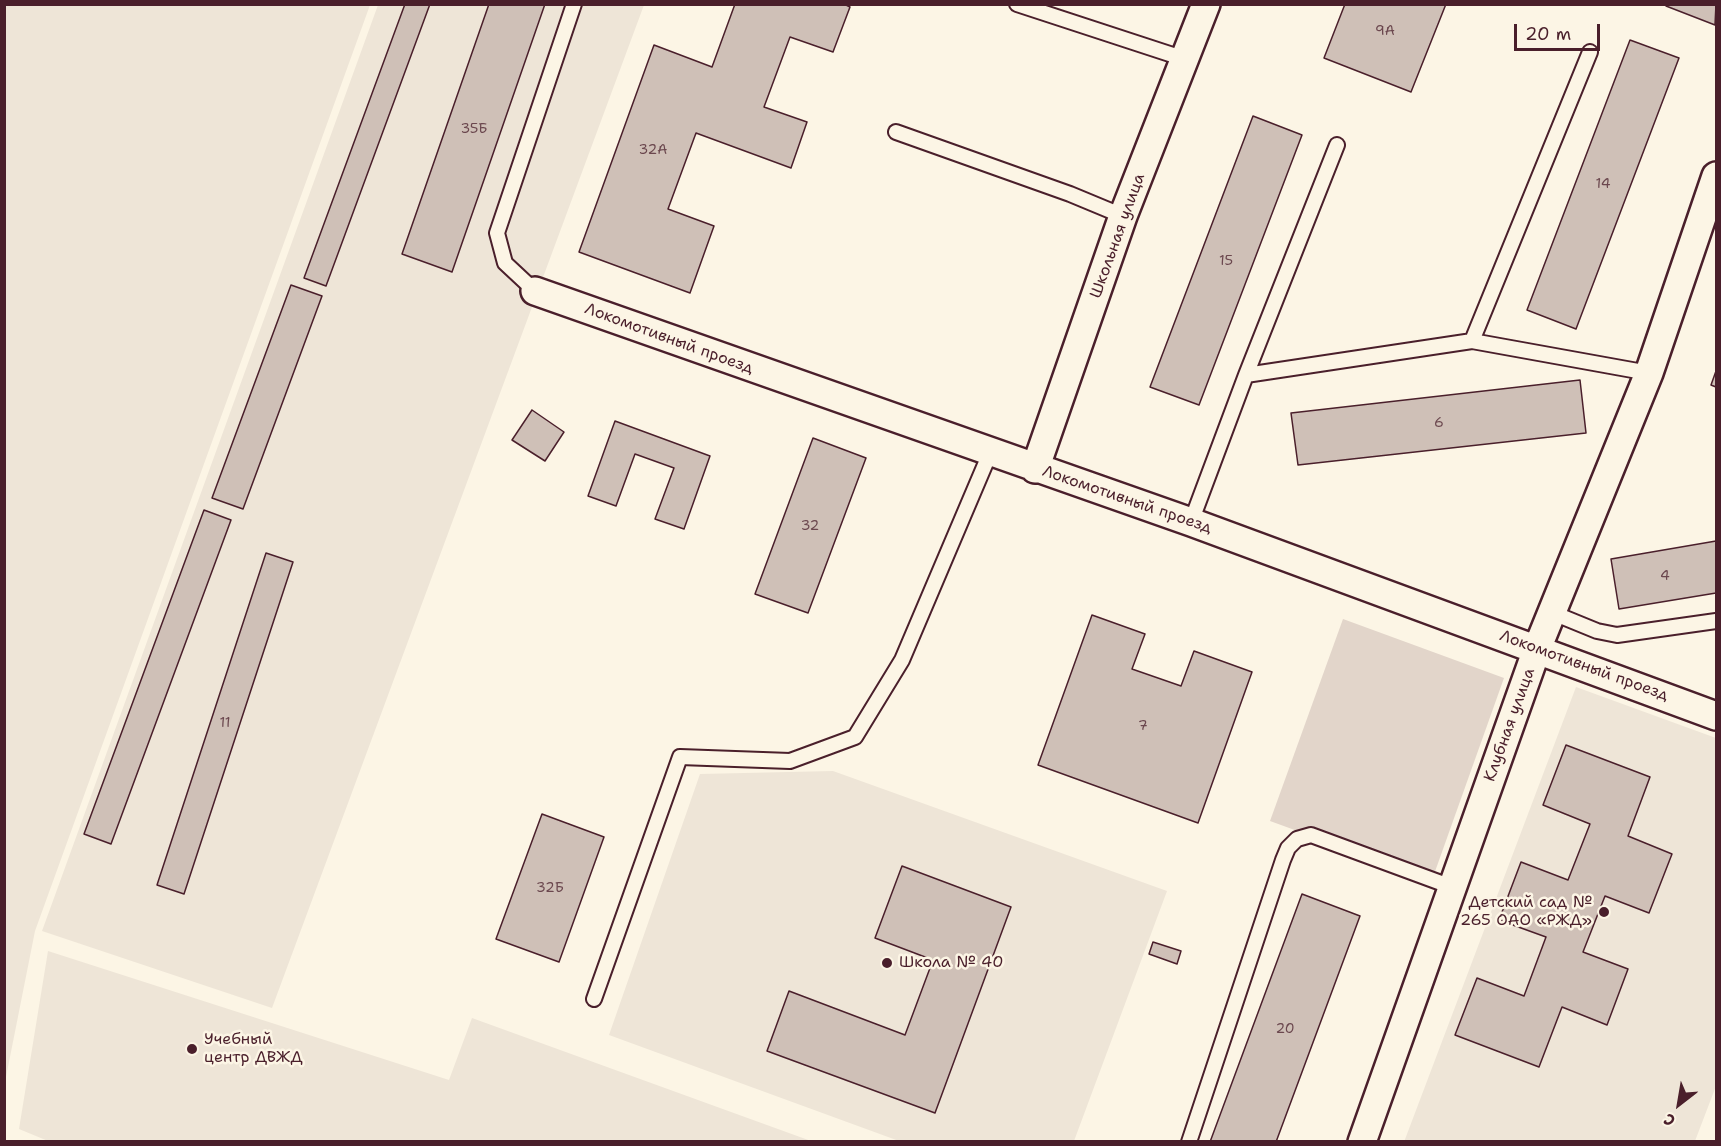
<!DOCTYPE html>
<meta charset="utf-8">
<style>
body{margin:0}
#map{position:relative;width:1721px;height:1146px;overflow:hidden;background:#fcf5e5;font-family:"Shantell Sans",sans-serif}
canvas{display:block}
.frame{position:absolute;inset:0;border:6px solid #4a1f2b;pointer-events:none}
.north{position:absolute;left:1649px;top:1074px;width:60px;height:60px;-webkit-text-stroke:4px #fcf5e5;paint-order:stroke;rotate:211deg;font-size:16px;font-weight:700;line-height:24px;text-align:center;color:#4a1f2b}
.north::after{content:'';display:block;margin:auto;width:21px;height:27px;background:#4a1f2b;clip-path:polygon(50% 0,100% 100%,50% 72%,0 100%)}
.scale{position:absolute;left:1514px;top:24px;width:86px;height:27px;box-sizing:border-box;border:3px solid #4a1f2b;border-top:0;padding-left:8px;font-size:18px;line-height:21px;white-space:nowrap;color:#4a1f2b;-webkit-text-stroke:4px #fcf5e5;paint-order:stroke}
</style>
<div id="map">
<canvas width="1721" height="1146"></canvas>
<div class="frame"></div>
<div class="north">С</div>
<div class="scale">20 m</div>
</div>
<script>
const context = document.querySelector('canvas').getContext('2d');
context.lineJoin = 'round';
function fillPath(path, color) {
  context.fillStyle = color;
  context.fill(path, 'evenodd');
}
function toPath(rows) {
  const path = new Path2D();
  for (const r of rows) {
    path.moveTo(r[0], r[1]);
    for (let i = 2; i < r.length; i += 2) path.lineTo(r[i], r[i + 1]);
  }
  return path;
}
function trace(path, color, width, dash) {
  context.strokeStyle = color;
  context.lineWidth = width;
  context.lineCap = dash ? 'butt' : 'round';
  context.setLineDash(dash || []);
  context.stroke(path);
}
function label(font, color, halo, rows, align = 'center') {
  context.font = font + ' "Shantell Sans",sans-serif';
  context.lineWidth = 5;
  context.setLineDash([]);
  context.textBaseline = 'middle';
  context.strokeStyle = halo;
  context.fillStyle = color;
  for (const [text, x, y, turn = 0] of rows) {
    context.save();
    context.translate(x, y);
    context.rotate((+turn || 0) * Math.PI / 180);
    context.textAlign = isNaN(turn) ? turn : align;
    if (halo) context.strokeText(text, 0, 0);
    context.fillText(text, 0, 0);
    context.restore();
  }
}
fillPath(toPath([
 [5,4,370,5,35,931,5,1082],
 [378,5,644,5,272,1008,42,931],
 [1576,687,1716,738,1716,1086,1695,1141,1404,1142],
 [833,771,1167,891,1074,1141,899,1141,609,1035,700,774],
 [48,951,449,1080,472,1018,811,1141,48,1141,19,1129]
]), '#eee5d7');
fillPath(toPath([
 [1343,619,1504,678,1432,880,1270,821]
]), '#e2d5ca');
const building = toPath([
 [405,4,430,4,326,286,304,278,405,4],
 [489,4,545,4,452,272,402,254,489,4],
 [735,4,844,4,850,7,833,52,790,37,764,107,807,122,791,168,696,133,668,209,714,226,690,293,579,252,654,45,712,67,735,4],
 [1345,4,1446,4,1411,92,1324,58,1345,4],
 [1667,4,1716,4,1715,25,1666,6,1667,4],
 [1630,40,1679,58,1576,329,1527,310,1630,40],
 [1253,116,1302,135,1199,405,1150,387,1253,116],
 [291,285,322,296,243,509,212,498,291,285],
 [1716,371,1716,387,1711,385,1716,371],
 [1580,380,1586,433,1298,465,1291,413,1580,380],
 [532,410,564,432,545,461,512,440,532,410],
 [615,421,710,456,684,529,655,519,674,468,635,454,616,506,588,496,615,421],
 [813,438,866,458,808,613,755,594,813,438],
 [204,510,231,520,111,844,84,834,204,510],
 [1716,541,1716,593,1619,609,1611,559,1716,541],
 [266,553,293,562,184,894,157,885,266,553],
 [1092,615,1145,634,1132,669,1181,686,1194,651,1252,672,1198,823,1038,765,1092,615],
 [1566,745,1650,777,1628,836,1672,854,1649,913,1605,896,1583,952,1628,969,1607,1025,1562,1007,1539,1067,1455,1035,1477,978,1524,996,1546,937,1499,920,1521,862,1568,880,1590,824,1543,805,1566,745],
 [542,814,604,837,559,962,496,939,542,814],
 [902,866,1011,907,935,1113,767,1051,789,991,905,1035,933,960,875,938,902,866],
 [1302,894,1360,916,1276,1142,1210,1142,1302,894],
 [1153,942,1181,951,1177,964,1149,954,1153,942]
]);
fillPath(building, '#cfc0b7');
trace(building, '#4a1f2b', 1.5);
const service = toPath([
 [1017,4,1185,59],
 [896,132,1070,194,1123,216],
 [535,291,505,263,497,233,574,4],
 [1472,341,1590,52],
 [1246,375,1472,341,1649,373],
 [1191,522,1246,375,1337,145],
 [1553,613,1597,631,1617,635,1716,621],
 [594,999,680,757,790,761,855,737,902,660,990,453],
 [1189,1142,1283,860,1288,848,1297,839,1311,835,1452,887]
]);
const minor = toPath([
 [535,291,1191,522,1716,716],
 [1035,469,1123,216,1206,4],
 [1362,1142,1537,649,1649,373,1716,176]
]);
trace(service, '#4a1f2b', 18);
trace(minor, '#4a1f2b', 32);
trace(service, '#fcf5e5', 14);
trace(minor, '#fcf5e5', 27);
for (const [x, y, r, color] of [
 [1604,912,6,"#4a1f2b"],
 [887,963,6,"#4a1f2b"],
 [192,1049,6,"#4a1f2b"]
]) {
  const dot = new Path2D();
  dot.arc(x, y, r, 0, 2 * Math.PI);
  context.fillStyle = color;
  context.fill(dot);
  trace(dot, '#fcf5e5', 2);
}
label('14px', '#6b474e', null, [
 ["9А",1385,31],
 ["35Б",474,129],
 ["32А",653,150],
 ["14",1603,184],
 ["15",1226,261],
 ["6",1439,423],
 ["32",810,526],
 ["4",1665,576],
 ["11",225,723],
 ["7",1143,726],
 ["32Б",550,888],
 ["20",1285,1029]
]);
label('16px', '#4a1f2b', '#fcf5e5', [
 ["Школьная улица",1118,236,-70],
 ["Локомотивный проезд",669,339,20],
 ["Локомотивный проезд",1127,500,19],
 ["Локомотивный проезд",1584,666,20],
 ["Клубная улица",1510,725,-70]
]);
label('16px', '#4a1f2b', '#fcf5e5', [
 ["Детский сад №",1592,903,"right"],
 ["265 ОАО «РЖД»",1592,921,"right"],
 ["Школа № 40",899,963],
 ["Учебный",204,1040],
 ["центр ДВЖД",204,1058]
], 'left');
</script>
